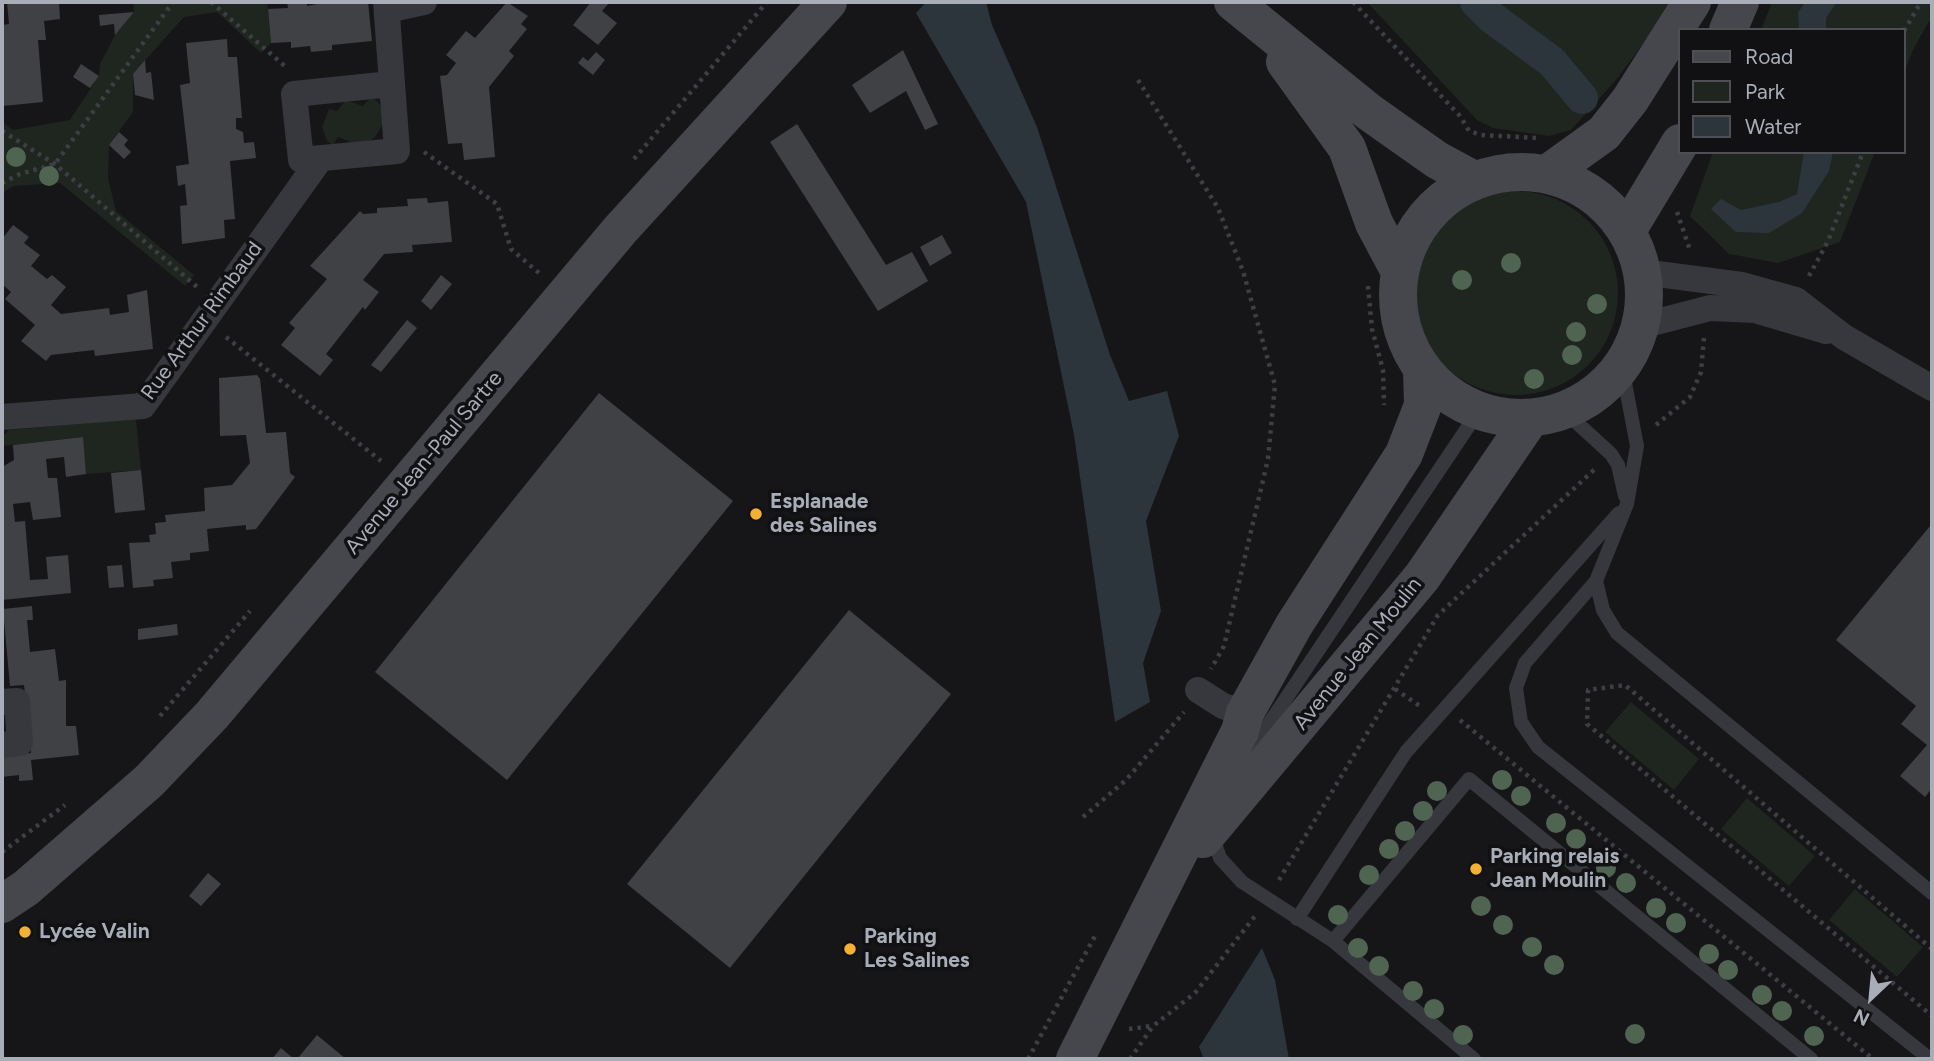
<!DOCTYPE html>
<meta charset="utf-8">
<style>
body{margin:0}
#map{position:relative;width:1934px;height:1061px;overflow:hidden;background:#161618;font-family:Figtree,sans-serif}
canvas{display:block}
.frame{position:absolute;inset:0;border:4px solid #a8adb8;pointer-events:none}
.legend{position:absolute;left:1678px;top:28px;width:228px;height:126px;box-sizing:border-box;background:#111113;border:2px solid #4d4f55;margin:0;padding:9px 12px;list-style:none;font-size:21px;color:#a8adb8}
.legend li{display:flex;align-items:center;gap:14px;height:35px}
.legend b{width:35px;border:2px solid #4d4f55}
.north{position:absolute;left:1836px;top:963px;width:70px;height:70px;-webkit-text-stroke:5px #111113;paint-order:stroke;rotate:206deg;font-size:19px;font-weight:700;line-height:28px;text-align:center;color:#a8adb8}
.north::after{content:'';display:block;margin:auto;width:24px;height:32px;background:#a8adb8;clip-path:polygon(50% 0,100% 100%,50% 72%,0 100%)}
</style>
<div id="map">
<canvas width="1934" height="1061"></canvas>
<div class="frame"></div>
<ul class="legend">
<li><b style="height:9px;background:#45474d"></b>Road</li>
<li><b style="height:19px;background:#1e261f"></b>Park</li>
<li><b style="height:19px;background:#2c353c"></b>Water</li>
</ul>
<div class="north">N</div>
</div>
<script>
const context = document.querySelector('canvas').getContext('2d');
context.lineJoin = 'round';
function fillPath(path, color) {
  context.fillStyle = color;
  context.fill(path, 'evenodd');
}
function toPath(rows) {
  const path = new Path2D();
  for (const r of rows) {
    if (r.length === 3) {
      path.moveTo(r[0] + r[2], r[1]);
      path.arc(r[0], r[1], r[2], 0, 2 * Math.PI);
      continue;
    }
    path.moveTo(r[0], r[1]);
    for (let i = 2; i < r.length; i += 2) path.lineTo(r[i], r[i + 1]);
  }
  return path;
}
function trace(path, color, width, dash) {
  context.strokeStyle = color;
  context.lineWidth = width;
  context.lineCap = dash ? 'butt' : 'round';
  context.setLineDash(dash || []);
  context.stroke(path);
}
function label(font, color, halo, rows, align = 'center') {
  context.font = font + ' Figtree,sans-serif';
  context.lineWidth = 7;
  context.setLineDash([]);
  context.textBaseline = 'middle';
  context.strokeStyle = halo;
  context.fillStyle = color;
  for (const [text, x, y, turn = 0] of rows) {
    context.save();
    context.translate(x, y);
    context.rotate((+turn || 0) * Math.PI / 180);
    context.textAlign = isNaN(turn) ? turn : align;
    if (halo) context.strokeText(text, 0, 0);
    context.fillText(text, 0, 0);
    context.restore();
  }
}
fillPath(toPath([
 [133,2,267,2,271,43,261,53,217,12,184,17,133,74,133,112,109,145,108,178,116,211,194,275,185,286,60,183,14,186,2,193,2,122,13,130,70,120,99,76,100,64,115,35,134,12],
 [1367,2,1674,2,1616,80,1571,130,1549,136,1493,128,1477,120],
 [1772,2,1932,2,1932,16,1913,50,1904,73,1904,30,1761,30],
 [372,96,382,107,383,124,375,137,368,143,351,142,338,137,333,145,327,141,322,127,329,109,337,111,346,100,363,106],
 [1713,152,1875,152,1840,242,1778,263,1729,254,1690,216],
 [1516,293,102],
 [136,419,141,470,86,474,82,437,2,446,2,437,9,430],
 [1631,702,1699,759,1674,790,1605,732],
 [1747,798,1815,856,1789,886,1721,829],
 [1855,889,1923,947,1897,977,1829,920]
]), '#1e261f');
fillPath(toPath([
 [926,2,986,2,992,25,1037,127,1110,355,1129,401,1167,391,1179,436,1146,521,1161,611,1143,663,1150,702,1115,722,1074,435,1026,202,916,13],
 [1805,2,1837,2,1826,18,1826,30,1799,30,1798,13],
 [1804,152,1833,152,1829,171,1802,213,1769,233,1736,232,1711,209,1721,199,1741,210,1779,202,1797,194],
 [1262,948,1275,980,1289,1059,1204,1059,1199,1047]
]), '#2c353c');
trace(toPath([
 [1476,2,1491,17,1552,62,1582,98]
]), '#2c353c', 32);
fillPath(toPath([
 [7,2,59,2,60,19,44,21,46,40,38,40,43,102,3,106,2,25,9,24],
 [287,2,307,2,307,6,327,2,368,2,372,41,332,45,332,50,311,52,310,46,291,48,291,42,271,43,268,9,288,8],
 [507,2,528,16,521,24,527,29,509,51,514,56,489,87,495,157,464,160,462,143,448,144,440,76,447,75,456,63,446,55,466,31,475,38],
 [591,2,610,2,602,11,617,23,598,45,573,25],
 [134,12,115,35,114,24,100,26,99,15],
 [227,39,228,57,237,57,242,118,236,118,236,129,243,132,244,143,254,142,256,158,230,161,235,219,224,220,225,238,182,244,180,206,187,205,185,184,178,186,176,166,189,164,180,85,190,83,186,43],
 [903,50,938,124,925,130,906,91,870,113,852,85],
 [596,52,605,60,593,75,578,63,583,57,588,61],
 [145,60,146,73,151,72,154,100,135,95,133,74],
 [81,64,99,76,90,88,73,77],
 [797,124,886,265,912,252,928,281,878,311,770,142],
 [119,132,128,140,124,145,131,152,124,159,109,145],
 [427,198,428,203,448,201,452,242,412,245,413,252,384,254,363,280,379,292,365,310,363,307,326,354,333,360,320,376,281,345,295,328,289,323,327,279,310,266,360,211,363,214,377,213,377,208,408,206,407,199],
 [13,225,29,237,24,243,40,255,31,266,47,279,52,275,66,287,51,305,61,314,109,308,110,315,129,312,127,295,147,290,153,349,95,356,94,350,51,355,46,361,21,341,35,325,5,299,11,292,2,284,2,239],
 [942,235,952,253,930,266,920,247],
 [441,275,452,284,431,310,421,301],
 [407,320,417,328,381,372,371,365],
 [257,375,260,379,266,433,286,432,290,473,295,477,256,529,246,530,246,525,207,529,209,551,190,553,190,560,171,562,173,578,153,580,154,586,133,588,129,543,150,542,149,535,156,534,155,523,166,522,165,515,205,511,204,488,232,485,250,463,246,435,220,436,219,378],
 [599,393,733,501,507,780,375,672],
 [83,437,86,474,66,477,64,457,46,459,48,478,57,478,61,517,33,520,30,502,13,504,15,522,25,521,30,580,48,579,46,557,68,555,71,593,2,600,2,467,14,460,13,445],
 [141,470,145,510,115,513,111,473],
 [1930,526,1932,788,1925,797,1900,776,1927,745,1901,724,1916,706,1836,640],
 [122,565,124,587,109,588,107,566],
 [32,606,33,620,27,620,30,652,55,649,59,681,66,680,66,726,76,726,79,755,31,760,33,780,19,781,19,775,2,777,2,756,31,753,24,685,10,686,3,609],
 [849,610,951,694,730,968,627,884],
 [177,624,178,635,138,640,138,629],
 [208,873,221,884,201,906,189,896],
 [317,1035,346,1059,297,1059],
 [281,1048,294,1059,272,1059]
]), '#404145');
trace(toPath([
 [211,2,287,68],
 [1353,2,1460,116,1469,131,1481,135,1538,138],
 [1904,31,1921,2],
 [1138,80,1218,208,1243,271,1275,385,1268,459,1224,646,1211,669],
 [2,131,55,164,197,287],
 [424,152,497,204,511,249,539,273],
 [634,159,767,2],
 [2,183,20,174,55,164,173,2],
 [1677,212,1690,250],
 [1809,276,1828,241,1863,152],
 [1368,286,1372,329,1383,370,1384,405],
 [226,337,381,461],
 [1656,425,1690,397,1701,372,1704,337],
 [1395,689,1420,706],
 [160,716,250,611],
 [1460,720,1873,1059],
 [1083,817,1126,780,1184,712],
 [2,852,65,805],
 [1279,880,1438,615,1595,469],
 [1932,949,1625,685,1588,690,1587,724,1932,1016],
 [1129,1029,1152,1026],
 [1028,1059,1095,936],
 [1130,1059,1153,1026,1195,993,1255,916]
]), '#3d3f44', 4.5, [3.5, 5]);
trace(toPath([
 [1622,367,1637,446,1627,504,1596,581,1525,663,1516,688,1521,722,1538,747,1930,1059],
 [1564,411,1611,454,1618,465,1625,496],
 [1596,581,1603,610,1617,633,1932,893],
 [1244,761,1478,412],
 [1212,835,1220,858,1242,882,1333,941],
 [1297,919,1406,752,1619,513],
 [1474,1059,1333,941,1469,779,1811,1059]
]), '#37383d', 14);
trace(toPath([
 [386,2,397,151,301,160,294,94,391,84],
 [387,10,424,2],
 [1642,272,1742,285,1796,300,1844,337,1932,388],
 [1641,326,1710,308,1755,310,1826,331],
 [2,417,143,406,321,158],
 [1198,690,1223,706,1245,713],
 [2,702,17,701,20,743,2,745]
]), '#37383d', 26);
trace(toPath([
 [1233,2,1369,112,1437,160,1474,180],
 [1728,30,1740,2],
 [1285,62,1347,148,1374,223,1399,270],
 [1521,295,123],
 [1547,174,1604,133,1630,100,1692,2],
 [1627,231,1680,143],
 [1203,839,1422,577,1530,419],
 [2,904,26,888,149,781,212,715,620,230,828,2],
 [1075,1059,1240,731,1245,713,1294,625,1404,454,1423,405,1422,370]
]), '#45474d', 38);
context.fillStyle = '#506452';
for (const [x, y] of [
 [16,157],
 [49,176],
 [1511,263],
 [1462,280],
 [1597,304],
 [1576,332],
 [1572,355],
 [1534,379],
 [1502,780],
 [1437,791],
 [1521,796],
 [1423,811],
 [1556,823],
 [1405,831],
 [1576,839],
 [1389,849],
 [1606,868],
 [1369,875],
 [1626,883],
 [1481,906],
 [1656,908],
 [1338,915],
 [1676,923],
 [1503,925],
 [1532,947],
 [1358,948],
 [1709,954],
 [1554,965],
 [1379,966],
 [1728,970],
 [1413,991],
 [1762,995],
 [1434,1009],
 [1782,1011],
 [1635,1034],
 [1463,1035],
 [1814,1036]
]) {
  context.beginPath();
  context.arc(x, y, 10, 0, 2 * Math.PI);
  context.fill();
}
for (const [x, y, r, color] of [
 [756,514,7,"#f2b134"],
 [1476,869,7,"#f2b134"],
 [25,932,7,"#f2b134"],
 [850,949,7,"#f2b134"]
]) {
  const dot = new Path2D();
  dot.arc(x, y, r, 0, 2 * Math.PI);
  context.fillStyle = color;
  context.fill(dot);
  trace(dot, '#111113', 2.5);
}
label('21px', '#a8adb8', '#111113', [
 ["Rue Arthur Rimbaud",202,321,-54],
 ["Avenue Jean-Paul Sartre",424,463,-50],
 ["Avenue Jean Moulin",1358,654,-51]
]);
label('bold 21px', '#a8adb8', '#111113', [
 ["Esplanade",770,502],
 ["des Salines",770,526],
 ["Parking relais",1490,857],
 ["Jean Moulin",1490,881],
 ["Lycée Valin",39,932],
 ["Parking",864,937],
 ["Les Salines",864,961]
], 'left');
</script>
